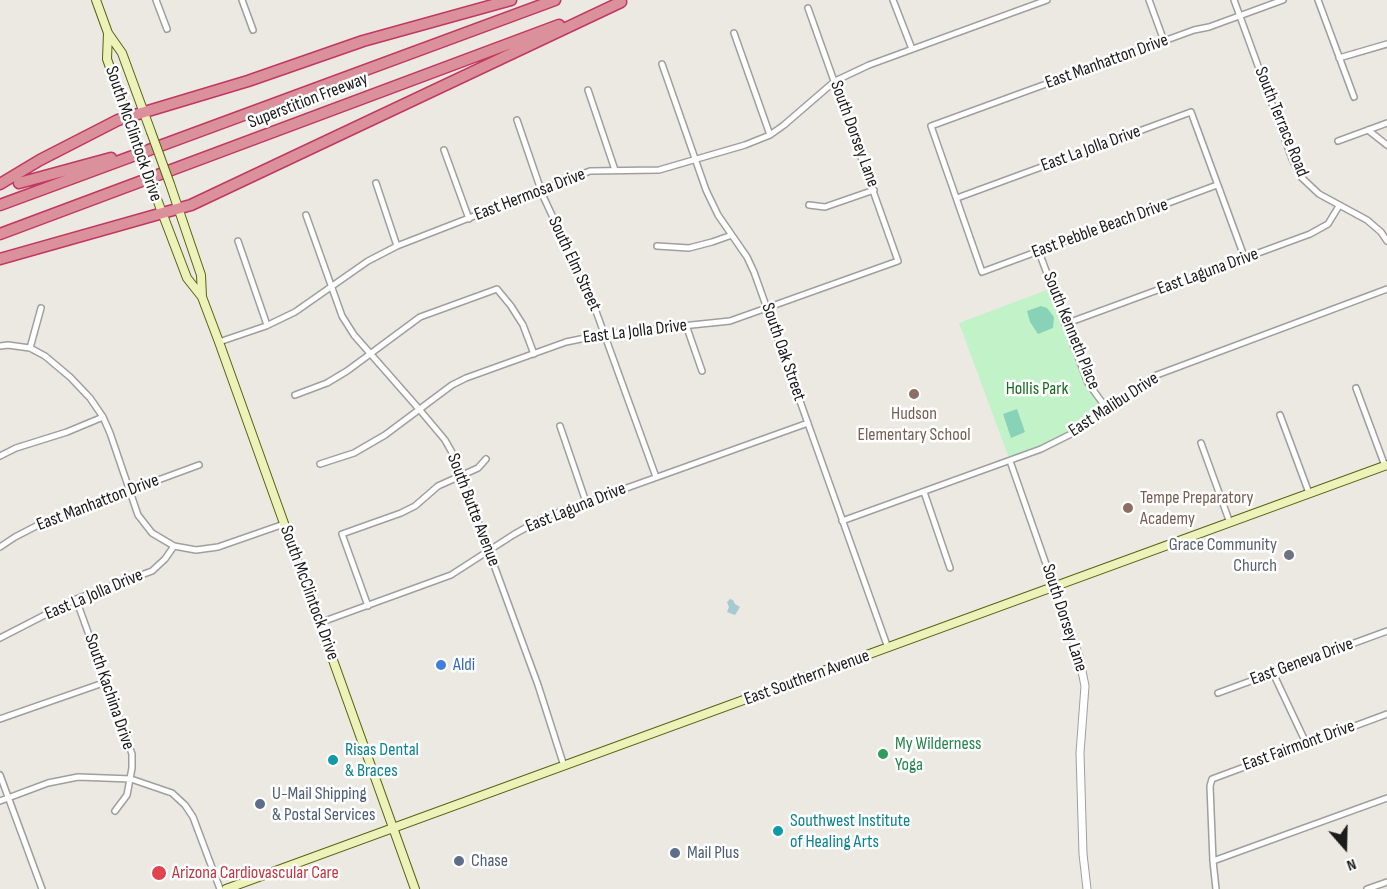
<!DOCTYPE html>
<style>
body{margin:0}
#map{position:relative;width:1387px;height:889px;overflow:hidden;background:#ece9e2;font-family:"Sofia Sans Condensed",sans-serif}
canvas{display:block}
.north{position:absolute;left:1315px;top:817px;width:60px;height:60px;-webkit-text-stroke:4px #fff;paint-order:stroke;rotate:160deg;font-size:16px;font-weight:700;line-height:24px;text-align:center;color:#1b1b1b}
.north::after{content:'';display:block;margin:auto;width:21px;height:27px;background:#1b1b1b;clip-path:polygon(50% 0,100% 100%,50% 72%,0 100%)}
</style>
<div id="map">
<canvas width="1387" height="889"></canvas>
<div class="north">N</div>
</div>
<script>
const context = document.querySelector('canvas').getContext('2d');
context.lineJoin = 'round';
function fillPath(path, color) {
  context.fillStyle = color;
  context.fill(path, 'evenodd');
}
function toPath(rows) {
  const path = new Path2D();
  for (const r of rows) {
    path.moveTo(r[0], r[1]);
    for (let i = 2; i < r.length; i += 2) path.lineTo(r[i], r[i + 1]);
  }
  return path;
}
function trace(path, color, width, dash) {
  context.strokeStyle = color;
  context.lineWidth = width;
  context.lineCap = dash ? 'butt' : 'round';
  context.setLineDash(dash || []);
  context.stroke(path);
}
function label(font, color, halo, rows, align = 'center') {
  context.font = font + ' "Sofia Sans Condensed",sans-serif';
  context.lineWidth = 5;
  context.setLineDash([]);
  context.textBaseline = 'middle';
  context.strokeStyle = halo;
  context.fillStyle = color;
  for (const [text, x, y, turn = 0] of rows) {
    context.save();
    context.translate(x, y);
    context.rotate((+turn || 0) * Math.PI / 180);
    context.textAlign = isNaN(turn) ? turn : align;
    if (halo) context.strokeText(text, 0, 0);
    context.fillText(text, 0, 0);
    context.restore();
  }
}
fillPath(toPath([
 [1052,288,1088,383,1107,409,1071,434,1010,461,959,323]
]), '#c2f2c8');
fillPath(toPath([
 [1041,306,1047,308,1054,317,1053,328,1038,334,1030,322,1027,311],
 [1017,409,1025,432,1011,438,1003,414]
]), '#88d3b8');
fillPath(toPath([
 [730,599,733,600,735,604,740,607,735,615,727,612,729,607,727,602]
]), '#a7c9d5');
const minor = toPath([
 [156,0,167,29],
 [242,0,253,30],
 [893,0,912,49],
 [1149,0,1164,41],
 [1234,0,1292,159,1301,177,1319,194,1367,220,1381,232,1387,241],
 [1318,0,1354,97],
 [734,33,770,135],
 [1339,58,1387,44],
 [662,64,706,190,718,215,747,257,754,272,888,648],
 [588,90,615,170],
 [517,120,543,196,593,303,656,477],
 [1368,130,1387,145],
 [1338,141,1387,123],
 [444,150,469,219],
 [376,183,397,246],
 [1217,185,982,272,931,126,1194,30,1209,27,1283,0],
 [957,198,1191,112,1245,259],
 [809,205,825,207,874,190],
 [306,215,342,316,354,335,419,409,445,440,454,456,538,685,564,766],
 [238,241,267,325],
 [657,246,689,248,712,242,732,235],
 [1039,252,1088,383,1107,409],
 [1065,324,1310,234,1328,224,1339,206],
 [686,325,702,371],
 [219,342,266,326,295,312,368,261,397,246,590,171,659,170,745,145,770,135,784,125,835,81,869,65,1047,0],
 [0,346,8,345,30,348,45,356,70,377,90,398,103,417,110,433,138,515,152,533,174,546],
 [30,348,41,308],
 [1356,388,1385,466],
 [295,395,327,383,347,371,420,317,497,289,511,306,523,325,534,354],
 [1280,415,1309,493],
 [560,426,586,502],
 [1201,443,1230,523],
 [0,456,16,448,67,432,103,417],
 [1010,461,1054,587],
 [320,464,354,453,385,435,452,385,466,378,566,342,605,334,730,321,898,261,808,8],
 [924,492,950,568],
 [842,521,1041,449,1071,434,1154,376,1387,289],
 [0,547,15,537,44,522,199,465],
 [76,599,132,754,132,768,127,795,115,811],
 [368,606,342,534,401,513,415,506,438,486,478,468,486,459],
 [319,623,451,575,513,535,543,518,808,423],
 [0,638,76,599,152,571,165,559,174,546,196,550,218,547,284,524],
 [1273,673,1306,743],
 [1218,693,1387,631],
 [0,719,106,682],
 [0,775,42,889],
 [0,801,48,783,78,777,131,779,172,793,185,805,193,817,220,889],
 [1213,861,1387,798],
 [1216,889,1213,861,1210,786,1212,779,1387,714],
 [1367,889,1387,882]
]);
const tertiary = toPath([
 [1054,587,1079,656,1085,686,1080,753,1083,854,1087,889]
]);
const secondary = toPath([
 [96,0,108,33,122,53,151,132],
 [108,33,107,59,136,142],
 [170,184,201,275,202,297],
 [155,194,187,278,202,297,219,342,415,889],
 [226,889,1387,465]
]);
const motorway = toPath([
 [19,183,111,158],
 [0,184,40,160,118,120,248,81,363,41,511,0],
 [0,205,555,0],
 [0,234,559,25],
 [0,259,191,205,621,2]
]);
trace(minor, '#9f9f9f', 8);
trace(tertiary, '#9f9f9f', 9);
trace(secondary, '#586410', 10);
trace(motorway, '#c23662', 13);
trace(minor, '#fff', 5);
trace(tertiary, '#fff', 7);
trace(secondary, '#edf1ba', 8);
trace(motorway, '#db919c', 10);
const secondaryBridge = toPath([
 [151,132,170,184],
 [136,142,155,194]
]);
trace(secondaryBridge, '#586410', 10, []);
trace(secondaryBridge, '#edf1ba', 8);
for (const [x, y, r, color] of [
 [914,394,6,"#8d6e63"],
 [1128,508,6,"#8d6e63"],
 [1289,555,6,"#6b7280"],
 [441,665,6,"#3f7fe0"],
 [883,754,6,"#2e9e5b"],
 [333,760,6,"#0f9aa8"],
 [260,804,6,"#5c6f8a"],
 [778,831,6,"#0f9aa8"],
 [675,853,6,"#5c6f8a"],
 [459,861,6,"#5c6f8a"],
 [159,873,8,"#e0444e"]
]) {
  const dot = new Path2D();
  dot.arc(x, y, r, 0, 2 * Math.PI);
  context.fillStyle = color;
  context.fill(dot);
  trace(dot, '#fff', 2);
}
label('18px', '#1b1b1b', '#fff', [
 ["East Manhatton Drive",1107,62,-20],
 ["Superstition Freeway",308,101,-21],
 ["South Terrace Road",1281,122,68],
 ["South McClintock Drive",133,134,71],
 ["South Dorsey Lane",854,134,70],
 ["East La Jolla Drive",1091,149,-20],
 ["East Hermosa Drive",530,195,-21],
 ["East Pebble Beach Drive",1100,229,-20],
 ["South Elm Street",574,264,65],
 ["East Laguna Drive",1208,272,-20],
 ["South Kenneth Place",1071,331,68],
 ["East La Jolla Drive",635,332,-7],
 ["South Oak Street",783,352,71],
 ["East Malibu Drive",1114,405,-33],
 ["East Manhatton Drive",98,503,-21],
 ["East Laguna Drive",576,508,-22],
 ["South Butte Avenue",473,510,69],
 ["South McClintock Drive",309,593,70],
 ["East La Jolla Drive",94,595,-23],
 ["South Dorsey Lane",1064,618,72],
 ["East Geneva Drive",1302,662,-20],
 ["East Southern Avenue",807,678,-20],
 ["South Kachina Drive",109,692,71],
 ["East Fairmont Drive",1299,746,-20]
]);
label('18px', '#176c21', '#fff', [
 ["Hollis Park",1037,389]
]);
label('18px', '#785e54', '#fff', [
 ["Hudson",914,414],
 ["Elementary School",914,435],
 ["Tempe Preparatory",1140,498,"left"],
 ["Academy",1140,519,"left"]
]);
label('18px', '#5b616d', '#fff', [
 ["Grace Community",1277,545],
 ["Church",1277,566]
], 'right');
label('18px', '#366cbe', '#fff', [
 ["Aldi",453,665]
], 'left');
label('18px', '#27864d', '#fff', [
 ["My Wilderness",895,744],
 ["Yoga",895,765]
], 'left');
label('18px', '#0d838f', '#fff', [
 ["Risas Dental",345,750],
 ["& Braces",345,771],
 ["Southwest Institute",790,821],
 ["of Healing Arts",790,842]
], 'left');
label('18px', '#4e5e75', '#fff', [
 ["U-Mail Shipping",272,794],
 ["& Postal Services",272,815],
 ["Mail Plus",687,853],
 ["Chase",471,861]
], 'left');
label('18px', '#be3a42', '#fff', [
 ["Arizona Cardiovascular Care",172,873]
], 'left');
</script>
